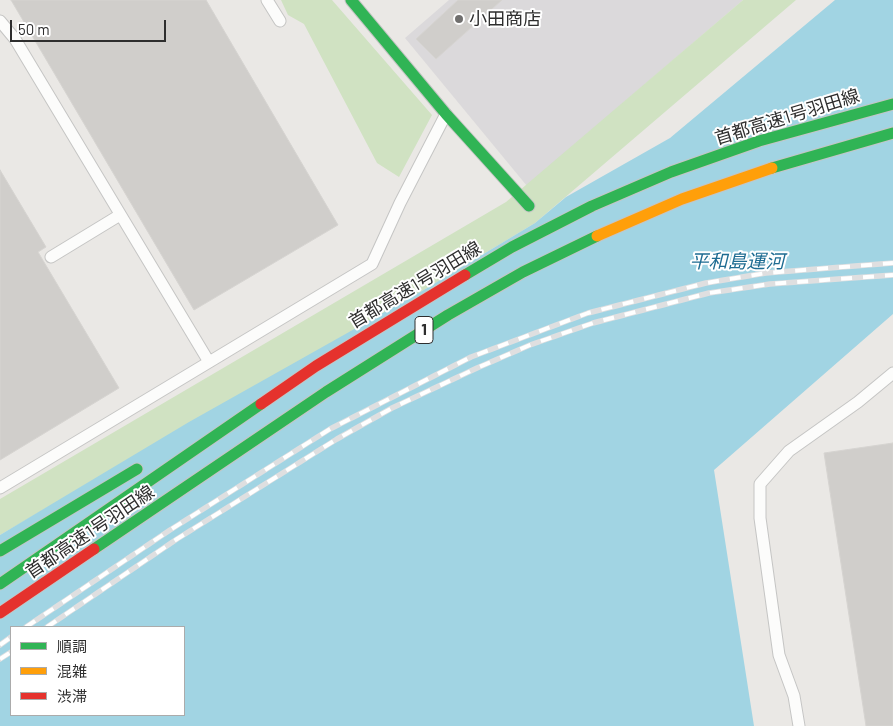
<!DOCTYPE html>
<meta charset="utf-8">
<style>
body{margin:0}
#map{position:relative;width:893px;height:726px;overflow:hidden;background:#eae8e5;font-family:Barlow,"Noto Sans JP",sans-serif}
canvas{display:block}
.legend{position:absolute;left:10px;top:626px;width:175px;height:90px;box-sizing:border-box;background:#fff;border:1px solid #ababab;margin:0;padding:6px 9px;list-style:none;font-size:15px;color:#2e2e2e}
.legend li{display:flex;align-items:center;gap:10px;height:25px}
.legend b{width:25px;border:1px solid #ababab}
.scale{position:absolute;left:10px;top:20px;width:156px;height:22px;box-sizing:border-box;border:2px solid #2e2e2e;border-top:0;padding-left:6px;font-size:15px;line-height:18px;white-space:nowrap;color:#2e2e2e;-webkit-text-stroke:4px #fff;paint-order:stroke}
</style>
<div id="map">
<canvas width="893" height="726"></canvas>
<ul class="legend">
<li><b style="height:6px;background:#30b455"></b>順調</li>
<li><b style="height:6px;background:#ff9f0a"></b>混雑</li>
<li><b style="height:6px;background:#e5322d"></b>渋滞</li>
</ul>
<div class="scale">50 m</div>
</div>
<script>
const context = document.querySelector('canvas').getContext('2d');
context.lineJoin = 'round';
function fillPath(path, color) {
  context.fillStyle = color;
  context.fill(path, 'evenodd');
}
function toPath(rows) {
  const path = new Path2D();
  for (const r of rows) {
    path.moveTo(r[0], r[1]);
    for (let i = 2; i < r.length; i += 2) path.lineTo(r[i], r[i + 1]);
  }
  return path;
}
function trace(path, color, width, dash) {
  context.strokeStyle = color;
  context.lineWidth = width;
  context.lineCap = dash ? 'butt' : 'round';
  context.setLineDash(dash || []);
  context.stroke(path);
}
function label(font, color, halo, rows, align = 'center') {
  context.font = font + ' Barlow,"Noto Sans JP",sans-serif';
  context.lineWidth = 4;
  context.setLineDash([]);
  context.textBaseline = 'middle';
  context.strokeStyle = halo;
  context.fillStyle = color;
  for (const [text, x, y, turn = 0] of rows) {
    context.save();
    context.translate(x, y);
    context.rotate((+turn || 0) * Math.PI / 180);
    context.textAlign = isNaN(turn) ? turn : align;
    if (halo) context.strokeText(text, 0, 0);
    context.fillText(text, 0, 0);
    context.restore();
  }
}
fillPath(toPath([
 [449,0,743,0,527,186,405,38]
]), '#dbd9db');
fillPath(toPath([
 [281,0,332,0,432,115,399,177,377,163,304,24,288,15],
 [743,0,796,0,535,223,422,291,0,535,0,499,506,202]
]), '#d0e2c2');
fillPath(toPath([
 [835,0,893,0,893,314,714,470,754,726,0,726,0,535,189,422,422,291,535,223,566,197,670,138],
 [11,627,184,627,184,715,11,715]
]), '#a1d4e3');
const building = toPath([
 [11,0,206,0,338,225,194,310,11,0],
 [458,0,502,0,436,59,416,39,458,0],
 [0,170,46,247,38,252,119,388,0,460,0,170],
 [893,443,893,726,866,726,824,453,893,443]
]);
fillPath(building, '#d0cecb');
trace(building, '#d6d4d1', 1);
const lane = toPath([
 [267,0,280,21],
 [0,21,15,39,209,362],
 [51,257,120,215],
 [0,488,372,264,400,203,446,114],
 [799,726,794,696,779,655,760,518,760,484,789,451,858,402,893,373]
]);
const fast = toPath([
 [351,0,446,114,529,206],
 [772,168,893,133],
 [465,275,512,247,592,206,671,172,759,141,893,104],
 [94,549,326,392,448,315,523,272,597,236],
 [0,551,137,469],
 [0,584,261,404]
]);
const slow = toPath([
 [597,236,682,199,772,168]
]);
const jam = toPath([
 [261,404,316,366,465,275],
 [0,613,94,549]
]);
trace(lane, '#c5c5c4', 13);
trace(fast, '#c5c5c4', 13);
trace(slow, '#c5c5c4', 13);
trace(jam, '#c5c5c4', 13);
trace(lane, '#fcfcfb', 11);
trace(fast, '#30b455', 11);
trace(slow, '#ff9f0a', 11);
trace(jam, '#e5322d', 11);
const rail = toPath([
 [26,627,170,530,330,429,471,357,588,313,706,283,766,273,893,263],
 [47,627,177,539,337,439,392,408,477,368,530,345,593,323,709,293,770,284,893,275],
 [0,645,11,637],
 [0,659,11,652]
]);
trace(rail, '#dfdfe0', 5.5);
trace(rail, '#fff', 4, [11]);
for (const [x, y, r, color] of [
 [459,19,5,"#706f6e"]
]) {
  const dot = new Path2D();
  dot.arc(x, y, r, 0, 2 * Math.PI);
  context.fillStyle = color;
  context.fill(dot);
  trace(dot, '#fff', 2);
}
for (const [x, y, w] of [
 [424,330,18]
]) {
  const box = new Path2D();
  box.roundRect(x - w / 2, y - 13.5, w, 27, 4);
  context.fillStyle = '#fff';
  context.fill(box);
  trace(box, '#2e2e2e', 1);
}
label('bold 16px', '#2e2e2e', null, [
 ["1",424,330]
]);
label('18px', '#2e2e2e', '#fff', [
 ["小田商店",469,19]
], 'left');
label('18px', '#2e2e2e', '#fff', [
 ["首都高速1号羽田線",787,117,-17],
 ["首都高速1号羽田線",415,285,-31],
 ["首都高速1号羽田線",90,532,-34]
]);
label('italic 19px', '#1e6c92', '#fff', [
 ["平和島運河",737,262]
]);
</script>
